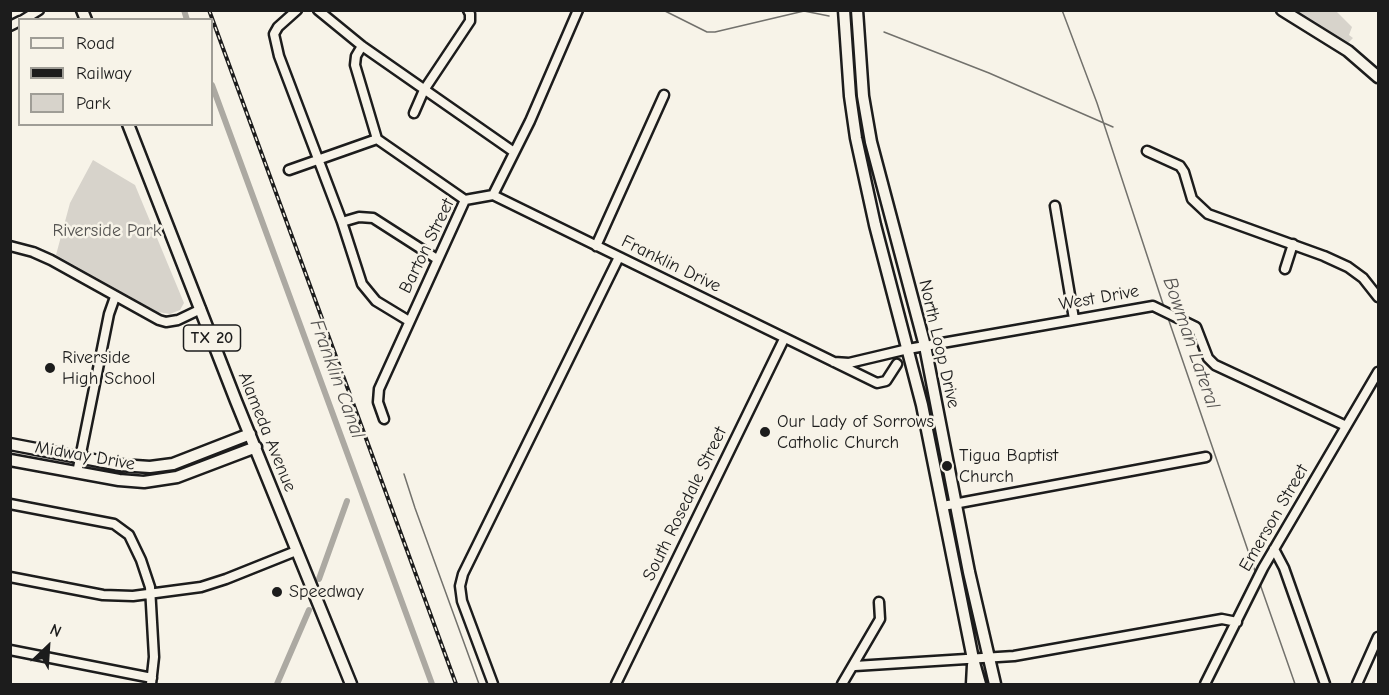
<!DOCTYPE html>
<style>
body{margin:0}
#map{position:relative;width:1389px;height:695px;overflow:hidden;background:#f7f3e8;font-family:"Comic Neue",sans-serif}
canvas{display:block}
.frame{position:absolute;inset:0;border:12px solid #1c1c1c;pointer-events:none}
.legend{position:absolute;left:18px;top:18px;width:195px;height:108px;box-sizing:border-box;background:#f7f3e8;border:2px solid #9f9d96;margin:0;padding:8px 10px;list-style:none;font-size:18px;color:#1c1c1c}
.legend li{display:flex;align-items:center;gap:12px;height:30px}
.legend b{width:30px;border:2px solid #9f9d96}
.north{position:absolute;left:18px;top:617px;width:60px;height:60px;-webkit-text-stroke:4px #f7f3e8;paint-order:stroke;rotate:25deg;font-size:16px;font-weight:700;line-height:24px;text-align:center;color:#1c1c1c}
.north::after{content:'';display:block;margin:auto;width:21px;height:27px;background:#1c1c1c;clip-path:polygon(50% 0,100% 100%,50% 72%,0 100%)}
</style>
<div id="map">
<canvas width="1389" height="695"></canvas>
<div class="frame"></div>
<ul class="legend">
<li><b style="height:8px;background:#f7f3e8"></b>Road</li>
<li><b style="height:8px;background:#1c1c1c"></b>Railway</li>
<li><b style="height:16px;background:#d7d3cb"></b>Park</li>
</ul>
<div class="north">N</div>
</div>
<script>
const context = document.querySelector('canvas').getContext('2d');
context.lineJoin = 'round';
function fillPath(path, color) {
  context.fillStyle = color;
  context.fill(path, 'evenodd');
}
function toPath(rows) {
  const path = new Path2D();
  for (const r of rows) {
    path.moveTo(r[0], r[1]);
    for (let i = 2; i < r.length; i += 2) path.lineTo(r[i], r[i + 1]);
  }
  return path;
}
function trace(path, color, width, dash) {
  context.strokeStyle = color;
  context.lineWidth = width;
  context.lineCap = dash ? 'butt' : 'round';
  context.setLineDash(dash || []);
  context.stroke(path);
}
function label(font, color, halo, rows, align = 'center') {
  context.font = font + ' "Comic Neue",sans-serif';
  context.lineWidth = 5;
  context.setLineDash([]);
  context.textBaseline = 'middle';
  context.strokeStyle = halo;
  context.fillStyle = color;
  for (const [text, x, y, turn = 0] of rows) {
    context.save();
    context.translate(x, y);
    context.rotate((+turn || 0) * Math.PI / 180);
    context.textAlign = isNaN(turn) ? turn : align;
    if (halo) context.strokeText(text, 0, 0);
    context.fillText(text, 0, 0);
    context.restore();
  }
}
fillPath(toPath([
 [1295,11,1336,11,1352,27,1349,35,1353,38,1348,43],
 [93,160,135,185,184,303,180,310,170,314,158,312,56,255,70,203]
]), '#d7d3cb');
trace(toPath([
 [663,10,707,32,715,32,804,11,829,16],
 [1062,10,1097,103,1164,307],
 [884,32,989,73,1113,127],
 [1168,318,1256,574],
 [404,474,415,508,479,684],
 [1260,584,1295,684]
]), '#72716c', 1.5);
trace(toPath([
 [184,10,187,20],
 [212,85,432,684],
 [319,579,347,501],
 [277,684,309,610]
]), '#aca9a2', 6);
const minor = toPath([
 [297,10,278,27,274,34,279,56,342,222,362,284,376,301,409,321],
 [318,10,362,46,514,152],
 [23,20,39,10],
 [10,26,20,21],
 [362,46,356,56,355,65,377,139,465,200],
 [414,113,424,90,470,21,470,14,468,10],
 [1147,151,1180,166,1184,172,1192,199,1208,214,1324,256,1348,267,1363,278,1378,297],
 [289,170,377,139],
 [493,195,877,383,886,381,897,364],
 [493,195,530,121,578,10],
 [465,200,493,195],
 [1055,206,1074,319],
 [342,222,359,217,373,218,437,259],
 [10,246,33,252,51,260,159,320,166,322,178,320,201,309],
 [596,246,664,95],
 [1285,269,1293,244],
 [834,362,849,363,908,349,1153,306,1196,327,1208,358,1215,365,1346,426],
 [384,419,378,402,379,389,465,200],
 [77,473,109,314,115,297],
 [10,504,114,524,129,535,141,560,150,587,154,657,151,684],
 [943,506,1206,457],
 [1274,549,1284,568,1325,684],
 [10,577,103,595,133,596,201,587,226,579,296,551],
 [10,650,152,678],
 [855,666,1014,656,1222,619,1237,622],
 [493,684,462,601,460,586,463,574,619,257],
 [616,684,784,339],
 [842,684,880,619,879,602],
 [971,684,972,665],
 [1205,684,1263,568,1378,372],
 [1357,684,1378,637]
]);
const major = toPath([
 [82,10,86,20],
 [844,10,850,96,856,138,875,225,922,405,973,659,980,684],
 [857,10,863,96,871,142,925,346,969,572,995,684],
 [1282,10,1348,51,1378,77],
 [128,124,236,401,351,684],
 [10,444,120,465,150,467,173,464,250,434],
 [10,460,119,480,144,482,177,477,256,447]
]);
trace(minor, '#1c1c1c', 13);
trace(major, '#1c1c1c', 15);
trace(minor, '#f7f3e8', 8);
trace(major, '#f7f3e8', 10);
const rail = toPath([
 [209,10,456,684]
]);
trace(rail, '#1c1c1c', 4);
trace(rail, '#f7f3e8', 1.5, [4.5]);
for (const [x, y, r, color] of [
 [50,368,6,"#1c1c1c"],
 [765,432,6,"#1c1c1c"],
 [947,466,6,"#1c1c1c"],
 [277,592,6,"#1c1c1c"]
]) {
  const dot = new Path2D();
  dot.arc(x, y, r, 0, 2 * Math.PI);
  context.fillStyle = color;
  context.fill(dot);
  trace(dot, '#f7f3e8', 2);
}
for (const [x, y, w] of [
 [212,338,57]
]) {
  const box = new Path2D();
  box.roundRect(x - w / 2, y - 13, w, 26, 4.5);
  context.fillStyle = '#f7f3e8';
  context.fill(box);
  trace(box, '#1c1c1c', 1.5);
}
label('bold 16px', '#1c1c1c', null, [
 ["TX 20",212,338]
]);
label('18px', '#545351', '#f7f3e8', [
 ["Riverside Park",107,231]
]);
label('18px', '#1c1c1c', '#f7f3e8', [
 ["Barton Street",427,246,-64],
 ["Franklin Drive",671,264,26],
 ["West Drive",1099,298,-10],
 ["North Loop Drive",939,344,77],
 ["Alameda Avenue",267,432,68],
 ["Midway Drive",85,456,10],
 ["South Rosedale Street",685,504,-64],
 ["Emerson Street",1274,518,-60]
]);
label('18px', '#1c1c1c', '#f7f3e8', [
 ["Riverside",62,358],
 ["High School",62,379],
 ["Our Lady of Sorrows",777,422],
 ["Catholic Church",777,443],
 ["Tigua Baptist",959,456],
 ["Church",959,477],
 ["Speedway",289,592]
], 'left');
label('italic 20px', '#565452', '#f7f3e8', [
 ["Bowman Lateral",1191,343,71],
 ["Franklin Canal",337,379,70]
]);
</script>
